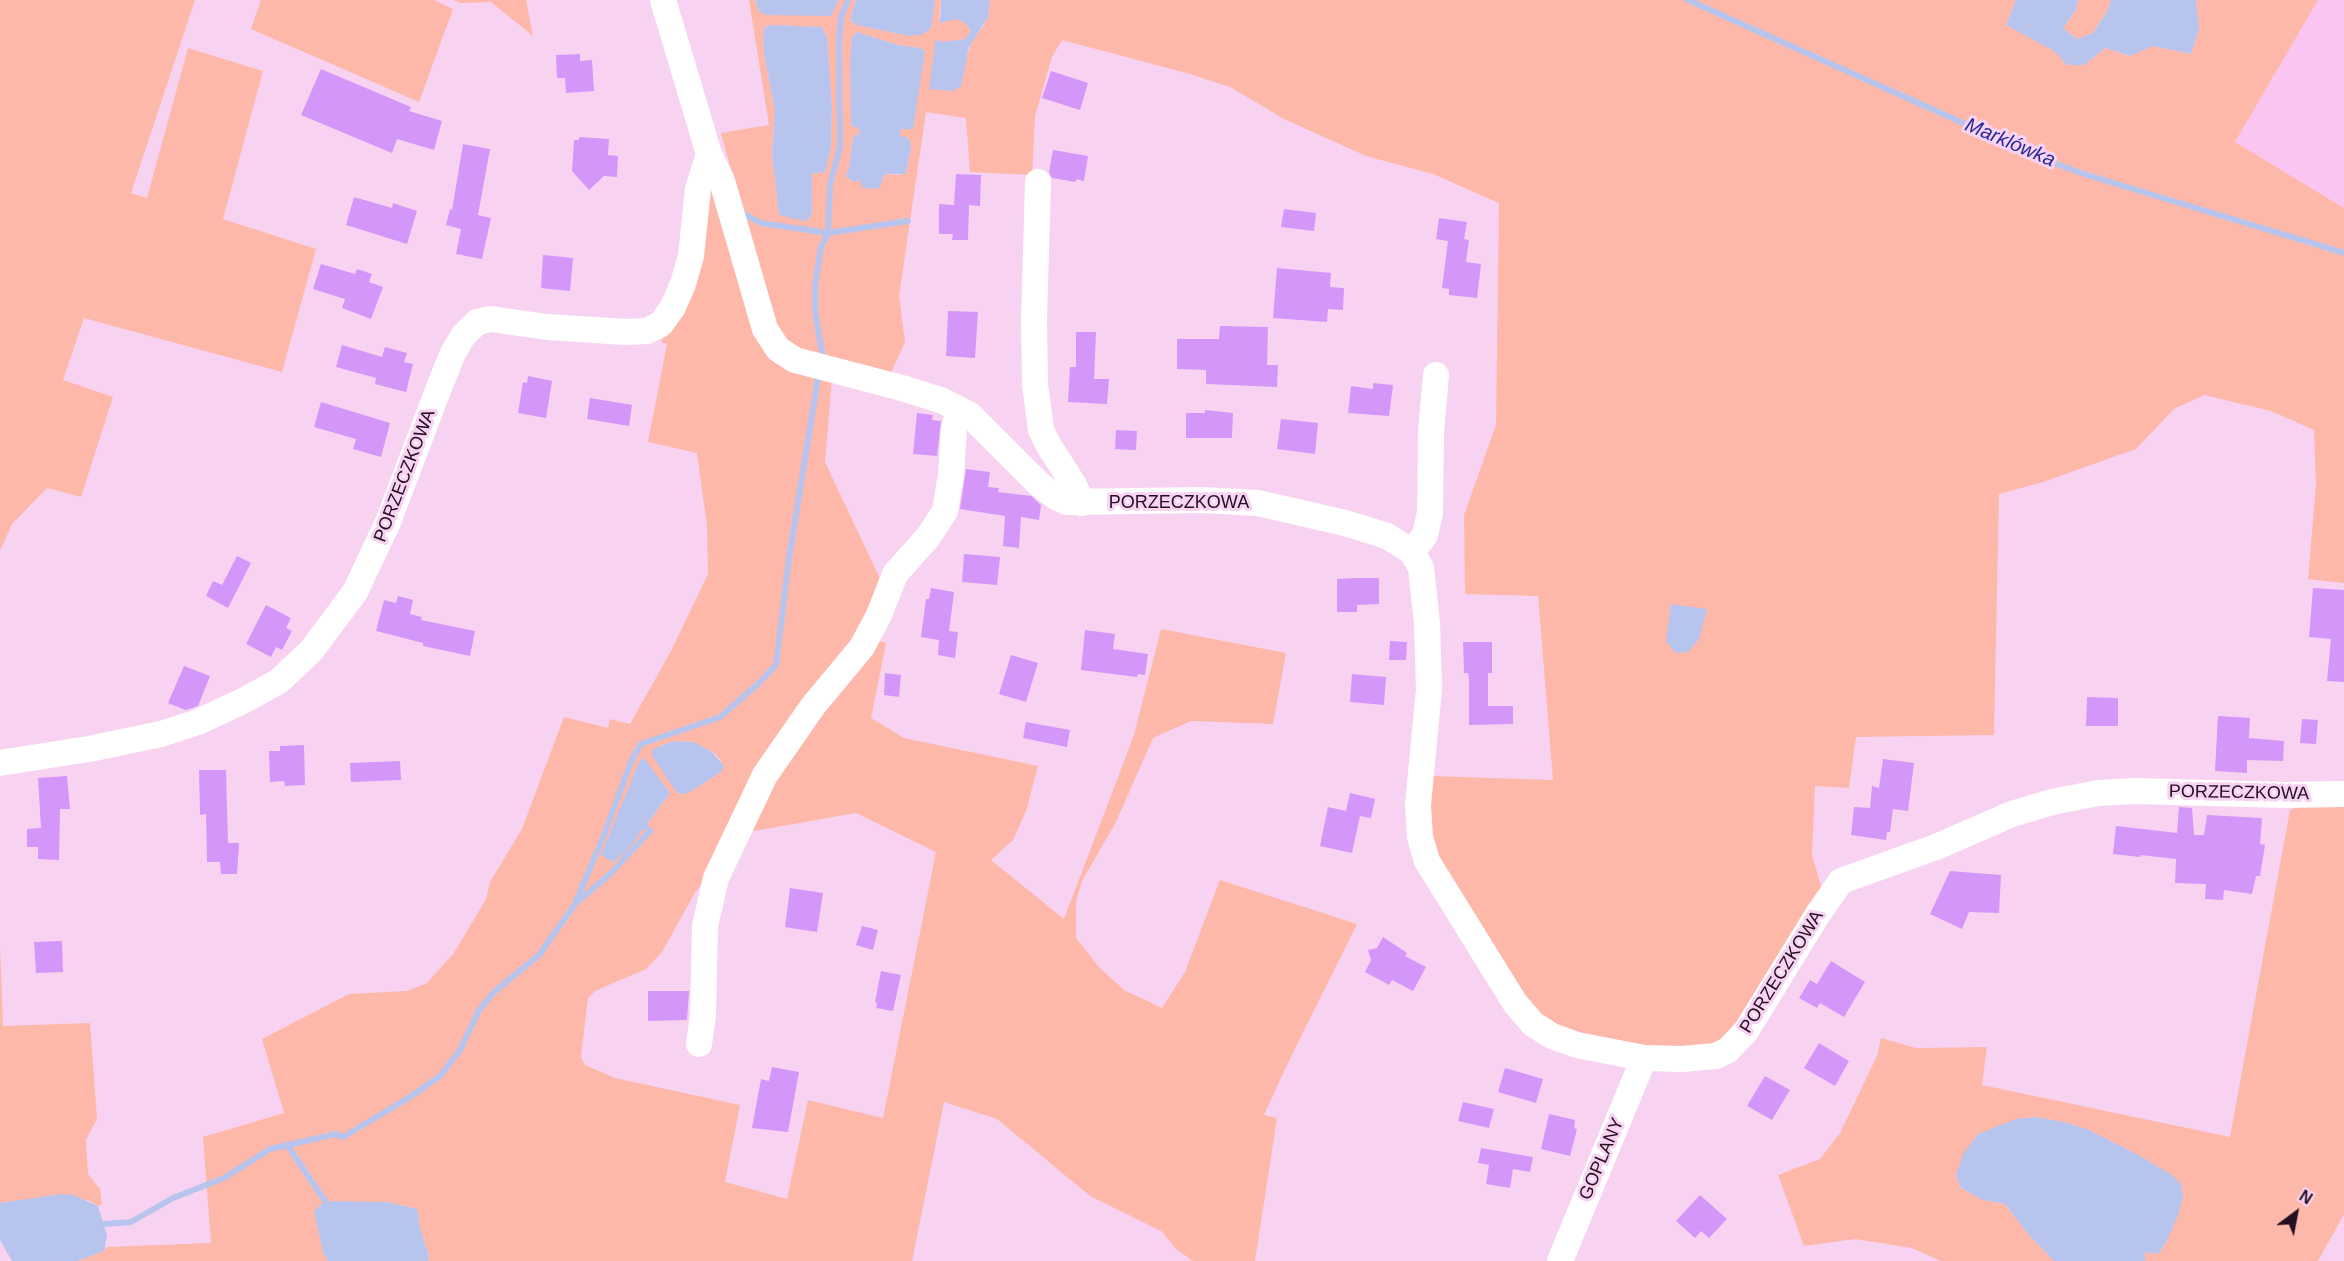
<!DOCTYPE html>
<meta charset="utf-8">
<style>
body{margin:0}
#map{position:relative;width:2344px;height:1261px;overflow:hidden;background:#f8d3f1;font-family:Arial,sans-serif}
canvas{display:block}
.north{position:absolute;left:2266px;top:1183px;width:60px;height:60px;-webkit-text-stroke:4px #f8d3f1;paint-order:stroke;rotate:32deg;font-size:16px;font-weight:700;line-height:24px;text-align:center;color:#240e21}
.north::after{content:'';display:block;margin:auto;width:21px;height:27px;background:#240e21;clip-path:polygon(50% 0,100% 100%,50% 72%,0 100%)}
</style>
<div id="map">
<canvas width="2344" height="1261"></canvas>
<div class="north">N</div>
</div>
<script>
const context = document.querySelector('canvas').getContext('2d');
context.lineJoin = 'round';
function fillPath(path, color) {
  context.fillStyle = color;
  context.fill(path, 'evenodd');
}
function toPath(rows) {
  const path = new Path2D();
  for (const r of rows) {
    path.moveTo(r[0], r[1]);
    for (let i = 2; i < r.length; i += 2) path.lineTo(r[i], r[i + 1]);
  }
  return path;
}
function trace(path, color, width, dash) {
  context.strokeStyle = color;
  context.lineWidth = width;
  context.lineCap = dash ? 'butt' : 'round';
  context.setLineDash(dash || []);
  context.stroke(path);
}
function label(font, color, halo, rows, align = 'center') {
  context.font = font + ' Arial,sans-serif';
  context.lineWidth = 6;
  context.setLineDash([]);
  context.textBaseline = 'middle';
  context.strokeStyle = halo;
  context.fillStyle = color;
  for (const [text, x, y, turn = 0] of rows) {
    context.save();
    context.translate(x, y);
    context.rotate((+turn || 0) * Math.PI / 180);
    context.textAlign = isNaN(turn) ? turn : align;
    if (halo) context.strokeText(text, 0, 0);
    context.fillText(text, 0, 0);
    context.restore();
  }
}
fillPath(toPath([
 [2318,0,2344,0,2344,208,2235,142]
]), '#fbc5f2');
fillPath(toPath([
 [0,0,195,0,131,193,147,198,188,48,263,71,223,219,316,249,282,372,84,318,63,380,113,397,81,497,47,488,12,524,0,551],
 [261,0,434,0,453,9,419,102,251,29],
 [454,0,526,0,533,36,491,2,460,3],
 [749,0,755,0,759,11,830,16,839,0,856,0,850,20,857,25,909,36,931,28,935,0,941,0,939,19,957,19,965,23,971,31,965,39,943,42,937,40,966,60,973,38,982,28,988,17,990,0,2016,0,2006,25,2084,65,2105,48,2129,56,2153,46,2191,54,2199,29,2196,0,2318,0,2235,142,2344,208,2344,583,2308,579,2316,485,2314,430,2271,411,2204,395,2174,409,2136,449,2043,482,1999,494,1994,735,1856,737,1849,788,1815,786,1812,855,1822,889,1740,1023,1715,1044,1676,1052,1619,1045,1546,1024,1514,986,1432,845,1430,776,1553,780,1538,596,1465,594,1464,515,1496,425,1499,203,1433,174,1366,156,1284,119,1230,87,1190,74,1062,40,1052,57,1035,116,1032,175,970,172,966,118,926,112,899,296,905,342,891,373,790,346,775,329,721,133,769,125],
 [770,25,822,27,827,38,832,105,831,147,825,171,812,173,812,212,809,219,779,215,772,154,775,111,764,54,763,33,765,27],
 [857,32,898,45,919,48,924,51,913,128,901,129,900,134,900,136,906,137,910,141,911,147,906,172,899,175,886,174,860,181,852,181,845,176,849,169,853,137,860,133,860,129,851,125,850,62,852,37],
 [2078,0,2111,0,2107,11,2093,33,2077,39,2062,28,2076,10],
 [712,190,757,335,832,378,825,462,882,583,872,639,886,643,871,718,904,738,1038,766,1026,811,1013,840,991,860,1064,919,1134,735,1161,629,1286,653,1273,724,1191,721,1153,738,1115,824,1082,881,1076,901,1076,938,1099,967,1124,990,1162,1008,1185,972,1220,880,1357,924,1286,1067,1264,1115,1277,1118,1255,1261,1193,1261,1176,1249,1161,1231,1090,1196,997,1119,944,1102,912,1261,428,1261,429,1256,420,1228,417,1209,387,1202,323,1253,328,1261,77,1261,104,1251,106,1247,211,1243,203,1137,284,1113,262,1039,349,994,407,991,427,983,454,953,486,899,490,882,522,829,564,717,608,728,610,719,630,724,671,651,708,574,707,526,697,453,648,442,667,344,661,342,669,328,707,191],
 [674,741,693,742,713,752,721,761,721,772,688,793,680,794,655,748],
 [640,761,666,799,644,826,602,855],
 [856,813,936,852,883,1118,808,1100,787,1199,725,1182,740,1105,615,1078,585,1065,581,1057,588,998,595,991,646,969,662,952,696,891,748,832],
 [2308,802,2344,802,2344,1214,2318,1261,2145,1261,2145,1252,2167,1241,2183,1197,2181,1184,2064,1122,2035,1117,2016,1119,1956,1175,1961,1188,1983,1200,2005,1204,2028,1234,2054,1261,1941,1261,1912,1248,1855,1239,1804,1246,1778,1175,1820,1159,1840,1133,1877,1056,1881,1038,1916,1048,1987,1047,1982,1085,2230,1137,2290,810],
 [0,943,3,1026,90,1023,97,1119,86,1140,88,1174,100,1189,102,1204,98,1206,88,1200,13,1201,0,1203]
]), '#feb8a9');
fillPath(toPath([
 [755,0,839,0,831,16,765,15,759,11],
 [856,0,935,0,931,28,923,34,909,36,857,25,850,20],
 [941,0,990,0,988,17,969,47,961,86,953,91,929,89,935,44,936,40,943,42,965,39,971,31,965,23,957,19,940,23],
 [2016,0,2078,0,2076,10,2063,28,2077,39,2093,33,2107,11,2111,0,2196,0,2199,29,2191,54,2153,46,2130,56,2105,48,2084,65,2067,65,2054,51,2006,25],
 [770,25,822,27,827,38,832,105,831,147,825,172,812,174,812,212,809,219,804,221,779,215,772,154,775,111,764,54,763,32,765,27],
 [857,32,898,45,919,48,925,51,913,129,901,129,900,134,900,136,906,137,910,141,911,147,906,172,905,174,886,174,883,177,880,188,868,189,862,187,860,181,852,181,845,176,849,169,853,137,860,133,859,129,851,125,850,62,852,37],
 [1671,604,1707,609,1699,639,1688,652,1676,653,1666,641],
 [674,741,693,742,702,746,712,752,724,766,721,772,688,793,680,794,674,789,652,755,652,751,655,748],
 [644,758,670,793,626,852,613,862,601,855,640,760],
 [2035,1117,2064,1122,2087,1129,2142,1157,2173,1176,2181,1184,2183,1197,2178,1215,2167,1241,2158,1254,2145,1252,2145,1261,2054,1261,2028,1234,2005,1204,1983,1200,1961,1188,1956,1175,1963,1154,1978,1134,2016,1119],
 [60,1194,74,1195,98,1206,107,1236,104,1251,77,1261,12,1261,0,1240,0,1203],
 [325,1201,387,1202,417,1209,420,1228,429,1256,428,1261,328,1261,323,1253,314,1211]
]), '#b7c4ee');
trace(toPath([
 [1688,0,2048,161,2084,174,2344,253],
 [744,214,761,223,828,233,908,221],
 [822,352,815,311,815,285,821,247,828,233,830,184,840,147,839,40,841,17,848,0],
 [576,901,602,840,632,759,641,744,720,717,758,684,776,665,789,558,818,378],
 [287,1145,325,1201],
 [104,1224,131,1222,173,1198,224,1178,270,1149,336,1134,343,1137,410,1097,440,1076,460,1050,479,1010,494,992,539,955,575,904,611,873,650,831,644,826]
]), '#b7c4ee', 6);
fillPath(toPath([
 [580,54,580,61,592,60,594,91,566,93,565,78,557,78,556,55],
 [321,69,411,107,409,111,442,121,434,150,397,139,392,153,301,115],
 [1051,71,1088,83,1080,110,1042,98],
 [579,137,609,139,608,155,618,156,617,177,604,176,589,190,572,171,574,140,579,140],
 [463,144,490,149,478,215,491,218,482,259,456,254,461,229,446,225,450,209,452,210],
 [1053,150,1088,156,1084,181,1076,179,1076,182,1052,178,1049,172],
 [956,174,981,175,980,206,969,205,968,240,952,240,953,234,939,234,939,204,954,205],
 [354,197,392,208,393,203,417,211,407,244,346,225],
 [1284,209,1316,213,1314,231,1281,227],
 [1439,218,1467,222,1464,239,1469,240,1466,262,1481,264,1477,298,1449,295,1449,289,1442,288,1448,241,1436,239],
 [543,255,573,258,570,291,541,288],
 [321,264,355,274,357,269,372,274,369,282,383,287,371,319,342,308,345,299,313,289],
 [1277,268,1331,273,1330,287,1344,288,1343,310,1328,309,1327,322,1273,318],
 [948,311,978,312,975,358,946,356],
 [1220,326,1268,327,1267,365,1278,365,1277,387,1206,384,1206,370,1177,369,1177,339,1219,339],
 [1076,332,1096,332,1094,379,1109,379,1107,404,1068,402,1070,367,1076,367],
 [342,345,382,357,385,347,407,353,404,362,413,364,406,392,375,384,376,378,336,367],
 [528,376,552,381,546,418,518,413,523,382,527,383],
 [1373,383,1393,385,1389,416,1348,413,1351,386,1373,389],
 [590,398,632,405,629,426,587,419],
 [321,402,390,423,381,457,353,449,356,439,314,427],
 [1205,410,1233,413,1232,438,1186,438,1186,413,1205,413],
 [917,413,933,415,932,420,941,421,937,456,913,454],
 [1281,419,1318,423,1315,454,1277,449],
 [1116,430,1137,431,1136,450,1115,449],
 [966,469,990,472,988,487,999,488,998,492,1031,496,1041,505,1039,520,1021,517,1019,548,1003,546,1005,516,960,509],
 [964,554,1000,557,997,585,962,582],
 [237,556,251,563,228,608,206,596,213,581,222,585],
 [1355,578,1379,578,1379,604,1357,605,1357,612,1337,612,1337,579],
 [931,588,954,592,949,631,958,632,955,658,938,655,939,640,921,637,926,599,929,599],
 [2313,588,2344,590,2344,682,2327,681,2331,639,2309,637],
 [398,596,413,600,410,614,422,617,421,620,475,631,470,656,423,646,423,643,376,631,384,600,396,603],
 [266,605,291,618,286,628,292,631,282,650,276,647,271,657,246,644],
 [1085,630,1115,634,1113,649,1148,654,1145,675,1138,674,1137,677,1081,670],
 [1390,641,1407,642,1406,660,1389,660],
 [1463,642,1492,642,1492,673,1488,673,1488,706,1513,706,1513,724,1469,725,1469,680,1468,673,1464,673],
 [1011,655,1038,663,1026,702,999,694],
 [184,666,210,676,198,706,186,710,168,703],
 [885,673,901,675,899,697,884,695],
 [1352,674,1386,677,1384,705,1350,702],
 [2087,697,2118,698,2118,726,2086,726],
 [2218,716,2250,718,2249,738,2284,741,2283,761,2247,760,2247,773,2215,771],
 [2302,719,2318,720,2316,744,2300,743],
 [1026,722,1070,730,1067,747,1023,738],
 [304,745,305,785,285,786,284,781,270,782,269,751,280,751,280,746],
 [1883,759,1914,763,1908,811,1893,809,1890,832,1887,832,1886,840,1851,835,1854,807,1870,808,1872,786,1879,788],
 [400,761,401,780,351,782,350,763],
 [199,770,226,770,228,843,239,843,237,874,221,874,220,862,207,862,206,814,200,815],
 [67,776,70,809,60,809,59,860,38,859,38,847,27,847,27,829,41,828,38,778],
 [1350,793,1375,799,1371,818,1360,816,1352,853,1320,846,1328,807,1346,811],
 [2179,807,2192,808,2194,835,2204,835,2207,815,2262,818,2260,844,2265,845,2260,876,2256,876,2252,894,2224,890,2223,900,2205,899,2206,884,2175,883,2176,859,2141,855,2140,857,2113,854,2116,826,2177,833],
 [1950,871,2001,875,1999,913,1969,912,1962,929,1930,914],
 [790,888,823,893,817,932,785,927],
 [862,926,878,930,873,950,856,945],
 [1383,937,1407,953,1405,956,1426,967,1413,991,1392,980,1389,985,1365,972,1371,960,1368,950,1377,948],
 [62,941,63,972,36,973,34,942],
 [1831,961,1865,982,1844,1017,1820,1003,1817,1008,1799,998,1810,980,1817,984],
 [881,971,901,975,893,1011,876,1008,877,1003,875,1002],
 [648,991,689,991,687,1020,648,1021],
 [1819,1043,1849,1061,1835,1086,1804,1068],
 [772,1067,799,1072,788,1132,752,1128,761,1079,769,1081],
 [1505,1068,1543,1079,1536,1103,1498,1092],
 [1765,1076,1790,1090,1772,1120,1747,1106],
 [1463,1102,1494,1109,1489,1128,1458,1121],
 [1549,1114,1575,1120,1574,1128,1577,1129,1570,1156,1541,1149],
 [1481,1148,1533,1157,1530,1172,1513,1169,1510,1188,1486,1184,1489,1165,1478,1163],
 [1700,1195,1727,1219,1709,1238,1701,1231,1695,1238,1676,1221]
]), '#d496f9');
trace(toPath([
 [663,0,709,154,722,181,765,329,778,349,795,360,902,388,943,401,970,415,1038,483,1054,496,1067,502,1202,500,1258,503,1345,523,1387,536,1412,552,1421,568,1427,623,1429,689,1418,805,1420,837,1427,861,1515,1003,1533,1024,1552,1036,1577,1045,1644,1058,1682,1059,1716,1056,1728,1050,1746,1031,1818,914,1841,881,1936,847,2012,814,2052,802,2098,793,2135,791,2286,795,2344,794],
 [1038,182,1034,320,1035,384,1041,430,1049,446,1074,485,1082,503],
 [1412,552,1425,535,1430,513,1431,432,1436,375],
 [0,763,89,749,161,734,198,722,245,700,279,681,311,651,355,592,388,522,440,385,453,353,463,336,477,322,491,319,547,327,625,332,647,331,661,324,673,307,683,284,691,256,698,189,709,154],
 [699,1044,703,1015,705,926,716,878,765,775,813,706,862,647,879,615,895,574,928,537,945,511,951,475,954,429,959,409],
 [1560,1261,1644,1058]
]), '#fff', 26);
label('18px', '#240e21', '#f8d3f1', [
 ["PORZECZKOWA",405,476,-69],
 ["PORZECZKOWA",1179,503],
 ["PORZECZKOWA",2239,793,1],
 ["PORZECZKOWA",1782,972,-58],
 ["GOPLANY",1602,1159,-67]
]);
label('italic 20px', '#25279b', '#f8d3f1', [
 ["Marklówka",2010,143,23]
]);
</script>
